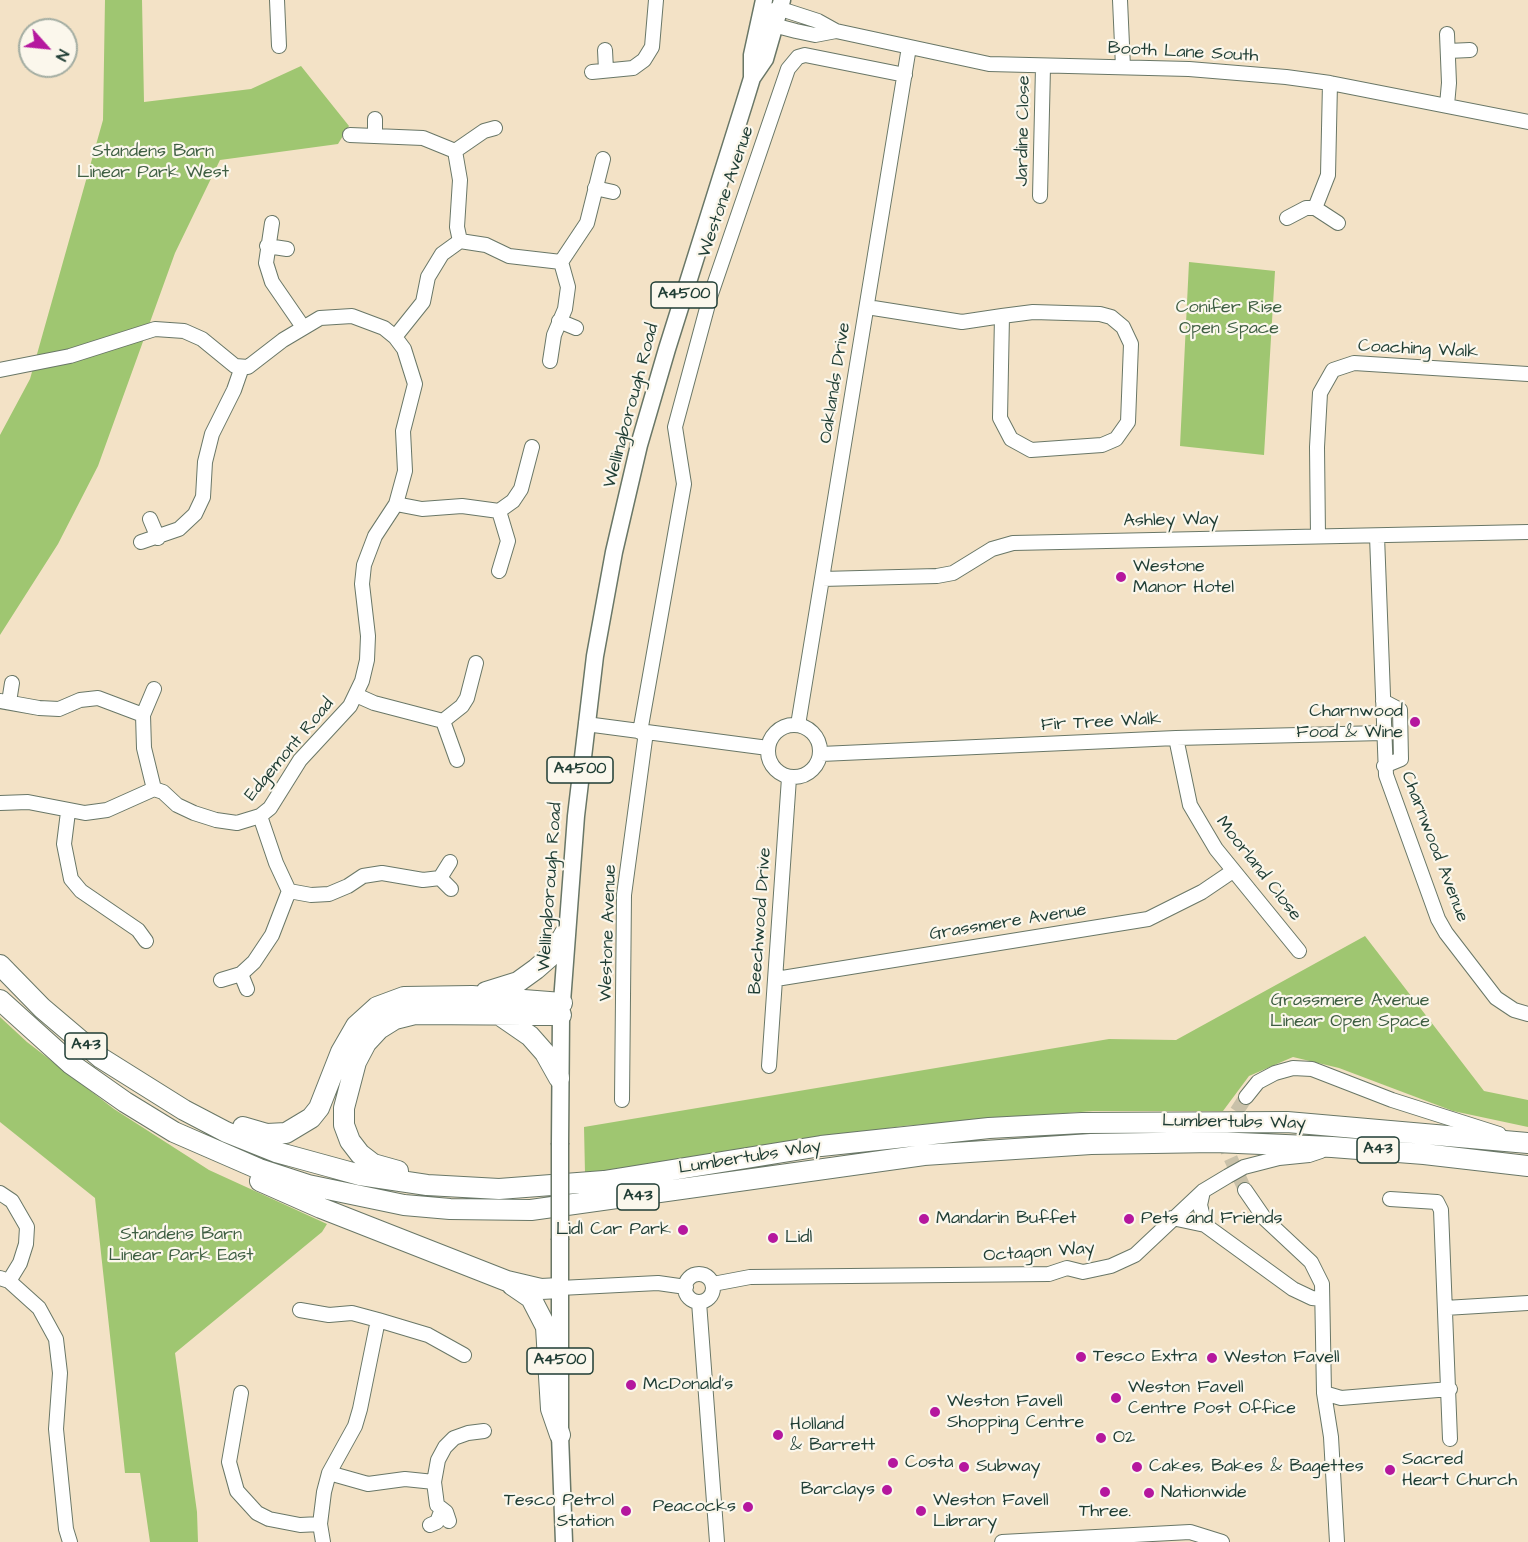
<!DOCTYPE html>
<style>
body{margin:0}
#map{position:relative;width:1528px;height:1542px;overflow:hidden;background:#f3e2c6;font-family:"Architects Daughter",sans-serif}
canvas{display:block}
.north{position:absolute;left:18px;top:18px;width:60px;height:60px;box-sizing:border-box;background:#fbf7ec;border:2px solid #a3ada2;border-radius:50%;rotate:117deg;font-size:16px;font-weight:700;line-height:24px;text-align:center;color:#1f3d34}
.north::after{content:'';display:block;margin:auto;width:21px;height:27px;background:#b5179e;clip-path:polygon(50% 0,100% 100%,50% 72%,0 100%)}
</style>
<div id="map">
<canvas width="1528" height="1542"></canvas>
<div class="north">N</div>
</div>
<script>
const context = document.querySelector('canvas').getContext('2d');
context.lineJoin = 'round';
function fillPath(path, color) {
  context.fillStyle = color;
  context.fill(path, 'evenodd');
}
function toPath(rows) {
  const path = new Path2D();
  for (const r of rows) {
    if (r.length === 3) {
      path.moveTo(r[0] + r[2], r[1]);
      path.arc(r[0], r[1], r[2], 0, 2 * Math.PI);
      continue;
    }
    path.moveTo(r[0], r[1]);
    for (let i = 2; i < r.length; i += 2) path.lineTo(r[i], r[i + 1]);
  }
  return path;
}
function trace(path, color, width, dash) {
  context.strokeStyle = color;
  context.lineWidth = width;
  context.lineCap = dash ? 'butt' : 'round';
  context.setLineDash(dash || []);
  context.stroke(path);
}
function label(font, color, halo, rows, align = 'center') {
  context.font = font + ' "Architects Daughter",sans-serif';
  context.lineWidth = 4.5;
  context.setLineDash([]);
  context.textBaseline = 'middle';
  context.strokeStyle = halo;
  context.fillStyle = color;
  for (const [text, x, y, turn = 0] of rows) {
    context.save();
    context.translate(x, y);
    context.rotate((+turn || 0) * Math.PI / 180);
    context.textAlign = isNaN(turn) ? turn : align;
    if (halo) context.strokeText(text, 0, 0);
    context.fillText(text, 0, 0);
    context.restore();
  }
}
fillPath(toPath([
 [105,0,142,0,144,102,251,89,301,66,349,126,338,144,220,160,175,253,98,466,58,544,0,635,0,435,30,379,103,120],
 [1189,262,1275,271,1264,455,1180,446],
 [1365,936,1484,1091,1528,1100,1528,1127,1453,1111,1339,1068,1293,1057,1249,1076,1223,1111,1093,1111,903,1126,742,1149,669,1163,585,1173,584,1127,1109,1039,1176,1040],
 [0,1017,27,1042,114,1109,209,1170,327,1224,322,1232,175,1353,197,1512,198,1542,150,1542,140,1473,125,1473,95,1198,0,1122]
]), '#9fc671');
trace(toPath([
 [1245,1190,1227,1150,1228,1133,1235,1114,1246,1097]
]), '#c9c1a9', 14, [14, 7]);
const minor = toPath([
 [277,0,279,46],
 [1120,0,1123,67],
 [769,11,781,9,818,21,836,31,989,64,1189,69,1286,77,1330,83,1528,122],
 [768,17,777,26,796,31,815,35,836,31],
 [1447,34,1449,83,1447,105],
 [605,50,606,70],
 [1448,51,1470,50],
 [592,72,633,68,644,60,652,47,656,0],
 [350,135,423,138,455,151,460,180,457,227,460,241,442,254,428,277,423,302,395,337],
 [375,136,375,119],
 [455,151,484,131,495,128],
 [595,188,613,192],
 [1040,196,1043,67],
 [1315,208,1328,175,1330,83],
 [1287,218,1306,208,1315,208,1338,223],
 [272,223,266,263,272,282,303,327],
 [460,241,486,245,509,256,561,262,587,223,603,159],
 [267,246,287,249],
 [867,307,962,322,1002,316,1033,312,1100,314,1111,317,1123,327,1131,344,1128,422,1116,439,1102,445,1031,450,1011,439,1000,418,1002,316],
 [559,321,576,328],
 [550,361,554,335,565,309,568,287,561,262],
 [0,370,70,356,155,329,184,331,202,339,235,366,248,367,283,340,320,318,352,316,384,328,395,337,404,349,415,384,403,431,405,471,396,504,375,536,364,565,362,584,368,636,367,660,362,681,350,706,300,760,270,808,260,816,237,823,216,820,194,813,177,805,163,792,154,789,107,810,85,813,28,802,0,803],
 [396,504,422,509,462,506,499,511,513,501,521,489,532,447],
 [150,519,158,538],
 [1318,536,1317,447,1320,393,1333,370,1354,363,1528,374],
 [1377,536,1386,775,1438,919,1446,933,1496,998,1514,1010,1528,1014],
 [141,542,179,529,195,514,203,497,205,462,212,434,234,390,242,367],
 [499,571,508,541,499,511],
 [822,579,937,576,953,573,992,549,1013,543,1528,532],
 [356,695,374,703,443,721,462,706,467,698,476,663],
 [0,701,39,708,59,709,80,700,98,698,143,715,144,748,154,789],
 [1383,701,1400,710,1401,759,1384,766],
 [9,702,12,683],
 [143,715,154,689],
 [443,721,457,760],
 [586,724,768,748],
 [794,751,26],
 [798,725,909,47],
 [640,732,684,484,675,427,710,297,788,69,798,57,805,55,905,75],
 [1176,738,1190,805,1216,849,1299,951],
 [821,754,1176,738,1383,733],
 [68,812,64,844,71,879,81,891,138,930,146,941],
 [260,816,276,863,289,891,311,895,329,894,348,886,363,876,382,873,423,880,440,878,450,862],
 [440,878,451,889],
 [776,979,1148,919,1202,892,1233,871],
 [221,980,241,974],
 [247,989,241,974,254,962,272,935,289,891],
 [769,1066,789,778],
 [1246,1097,1258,1082,1275,1073,1293,1068,1312,1069,1392,1100,1499,1134],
 [622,1100,624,895,646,732],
 [1245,1190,1265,1219,1311,1262,1322,1284,1324,1393,1331,1437,1337,1542],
 [1203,1191,1200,1205,1205,1225],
 [0,1193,12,1201,27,1227,26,1244,20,1263,9,1281],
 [1390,1199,1437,1202,1441,1210,1450,1439],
 [1172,1218,1205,1225,1293,1289,1312,1298,1322,1299],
 [699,1288,14],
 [0,1278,9,1281,39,1308,56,1339,60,1373,56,1429,66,1529,70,1542],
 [713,1284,750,1277,1049,1274,1067,1268,1083,1272,1111,1266,1135,1255,1203,1191,1228,1176,1244,1167,1279,1158,1309,1155,1321,1151],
 [560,1288,658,1283,686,1287],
 [699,1302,717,1542],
 [1445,1308,1528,1303],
 [300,1310,329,1315,352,1313,378,1320],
 [241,1393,229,1462,237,1491,257,1513,269,1519,300,1525,320,1524],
 [1324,1393,1341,1398,1450,1389],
 [329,1473,368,1484,405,1479,434,1482,438,1460,445,1447,454,1438,468,1433,484,1431],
 [434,1482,437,1505,446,1512,449,1521],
 [430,1525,437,1522,442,1509],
 [323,1542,320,1524,324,1492,329,1473,355,1426,360,1409,378,1320,428,1335,464,1355],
 [1002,1542,1190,1532,1222,1542]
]);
const major = toPath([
 [752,78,752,55,764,0],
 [560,1143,561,1015,576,816,595,656,614,552,639,445,667,349,744,104,752,78,765,59,782,0],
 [560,1240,560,1435,564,1542]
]);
const highway = toPath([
 [0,965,42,1008,101,1058,184,1110,226,1132,276,1152,360,1175,427,1185,499,1189,604,1181,821,1146,989,1128,1082,1123,1287,1122,1528,1143],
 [486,992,518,982,536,969,552,955,565,933],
 [0,1000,71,1064,125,1102,174,1132,259,1169,308,1185,404,1205,450,1209,531,1210,924,1155,1091,1144,1215,1142,1332,1147,1424,1154,1528,1166],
 [501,1016,530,1036,545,1053,559,1078],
 [243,1127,267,1134,286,1133,311,1118,319,1108,341,1052,356,1026,377,1007,404,997,472,996,562,1003],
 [398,1171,373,1164,360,1154,350,1141,344,1125,344,1108,356,1062,366,1043,379,1029,395,1019,415,1014,561,1015],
 [260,1181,321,1208,507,1281,541,1289,560,1288],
 [512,1285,531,1298,546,1327,551,1409,560,1435]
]);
trace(minor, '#697767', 16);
trace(major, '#697767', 19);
trace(highway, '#697767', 22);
trace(minor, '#fff', 14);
trace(major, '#fff', 16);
trace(highway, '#fff', 20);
const majorBridge = toPath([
 [560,1143,560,1240]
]);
trace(majorBridge, '#697767', 19, []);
trace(majorBridge, '#fff', 16);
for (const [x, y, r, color] of [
 [1121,577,6,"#b5179e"],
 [1415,722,6,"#b5179e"],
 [924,1219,6,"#b5179e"],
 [1129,1219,6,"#b5179e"],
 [683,1230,6,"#b5179e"],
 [773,1238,6,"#b5179e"],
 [1081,1357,6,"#b5179e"],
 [1212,1358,6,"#b5179e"],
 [631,1385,6,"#b5179e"],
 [1116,1398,6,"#b5179e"],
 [935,1412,6,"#b5179e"],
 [778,1435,6,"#b5179e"],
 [1101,1438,6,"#b5179e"],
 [893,1463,6,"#b5179e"],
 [964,1467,6,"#b5179e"],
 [1137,1467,6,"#b5179e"],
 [1390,1470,6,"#b5179e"],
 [887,1490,6,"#b5179e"],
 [1105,1492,6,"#b5179e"],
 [1149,1493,6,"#b5179e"],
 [748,1507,6,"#b5179e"],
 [626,1511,6,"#b5179e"],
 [921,1511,6,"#b5179e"]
]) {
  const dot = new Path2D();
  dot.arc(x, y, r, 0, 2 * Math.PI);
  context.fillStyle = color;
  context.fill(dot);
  trace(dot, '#fbf7ec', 2);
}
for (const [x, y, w] of [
 [684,295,66],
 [580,770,66],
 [86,1046,42],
 [1378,1150,42],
 [638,1197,42],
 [560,1361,66]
]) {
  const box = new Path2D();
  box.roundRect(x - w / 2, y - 13, w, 26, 4.5);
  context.fillStyle = '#fbf7ec';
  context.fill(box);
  trace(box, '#1f3d34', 1.5);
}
label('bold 16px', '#1f3d34', null, [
 ["A4500",684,295],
 ["A4500",580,770],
 ["A43",86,1046],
 ["A43",1378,1150],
 ["A43",638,1197],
 ["A4500",560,1361]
]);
label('18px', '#1f3d34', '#fbf7ec', [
 ["Booth Lane South",1183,53,3],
 ["Jardine Close",1024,131,-89],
 ["Westone Avenue",727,192,-71],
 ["Coaching Walk",1418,350,3],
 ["Oaklands Drive",836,383,-81],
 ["Wellingborough Road",632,406,-75],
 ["Ashley Way",1171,521,-1],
 ["Fir Tree Walk",1101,723,-3],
 ["Edgemont Road",290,750,-50],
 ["Charnwood Avenue",1434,847,69],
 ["Moorland Close",1258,869,52],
 ["Wellingborough Road",551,887,-86],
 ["Beechwood Drive",761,921,-86],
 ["Grassmere Avenue",1008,923,-9],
 ["Westone Avenue",609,933,-88],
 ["Lumbertubs Way",1234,1123,1],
 ["Lumbertubs Way",750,1158,-9],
 ["Octagon Way",1039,1253,-4]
]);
label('18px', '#3f5f43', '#fbf7ec', [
 ["Standens Barn",153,152],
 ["Linear Park West",153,173],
 ["Conifer Rise",1229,308],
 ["Open Space",1229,329],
 ["Grassmere Avenue",1350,1001],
 ["Linear Open Space",1350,1022],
 ["Standens Barn",181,1235],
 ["Linear Park East",181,1256]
]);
label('18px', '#1f3d34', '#fbf7ec', [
 ["Westone",1133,567],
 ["Manor Hotel",1133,588],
 ["Charnwood",1403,712,"right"],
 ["Food & Wine",1403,733,"right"],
 ["Mandarin Buffet",936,1219],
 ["Pets and Friends",1141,1219],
 ["Lidl Car Park",671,1230,"right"],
 ["Lidl",785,1238],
 ["Tesco Extra",1093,1357],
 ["Weston Favell",1224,1358],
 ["McDonald's",643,1385],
 ["Weston Favell",1128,1388],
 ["Centre Post Office",1128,1409],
 ["Weston Favell",947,1402],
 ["Shopping Centre",947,1423],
 ["Holland",790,1425],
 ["& Barrett",790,1446],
 ["O2",1113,1438],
 ["Sacred",1402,1460],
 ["Heart Church",1402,1481],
 ["Costa",905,1463],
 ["Subway",976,1467],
 ["Cakes, Bakes & Bagettes",1149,1467],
 ["Barclays",875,1490,"right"],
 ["Nationwide",1161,1493],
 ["Tesco Petrol",614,1501,"right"],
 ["Station",614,1522,"right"],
 ["Weston Favell",933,1501],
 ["Library",933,1522],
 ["Peacocks",736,1507,"right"],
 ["Three.",1105,1512,"center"]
], 'left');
</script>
